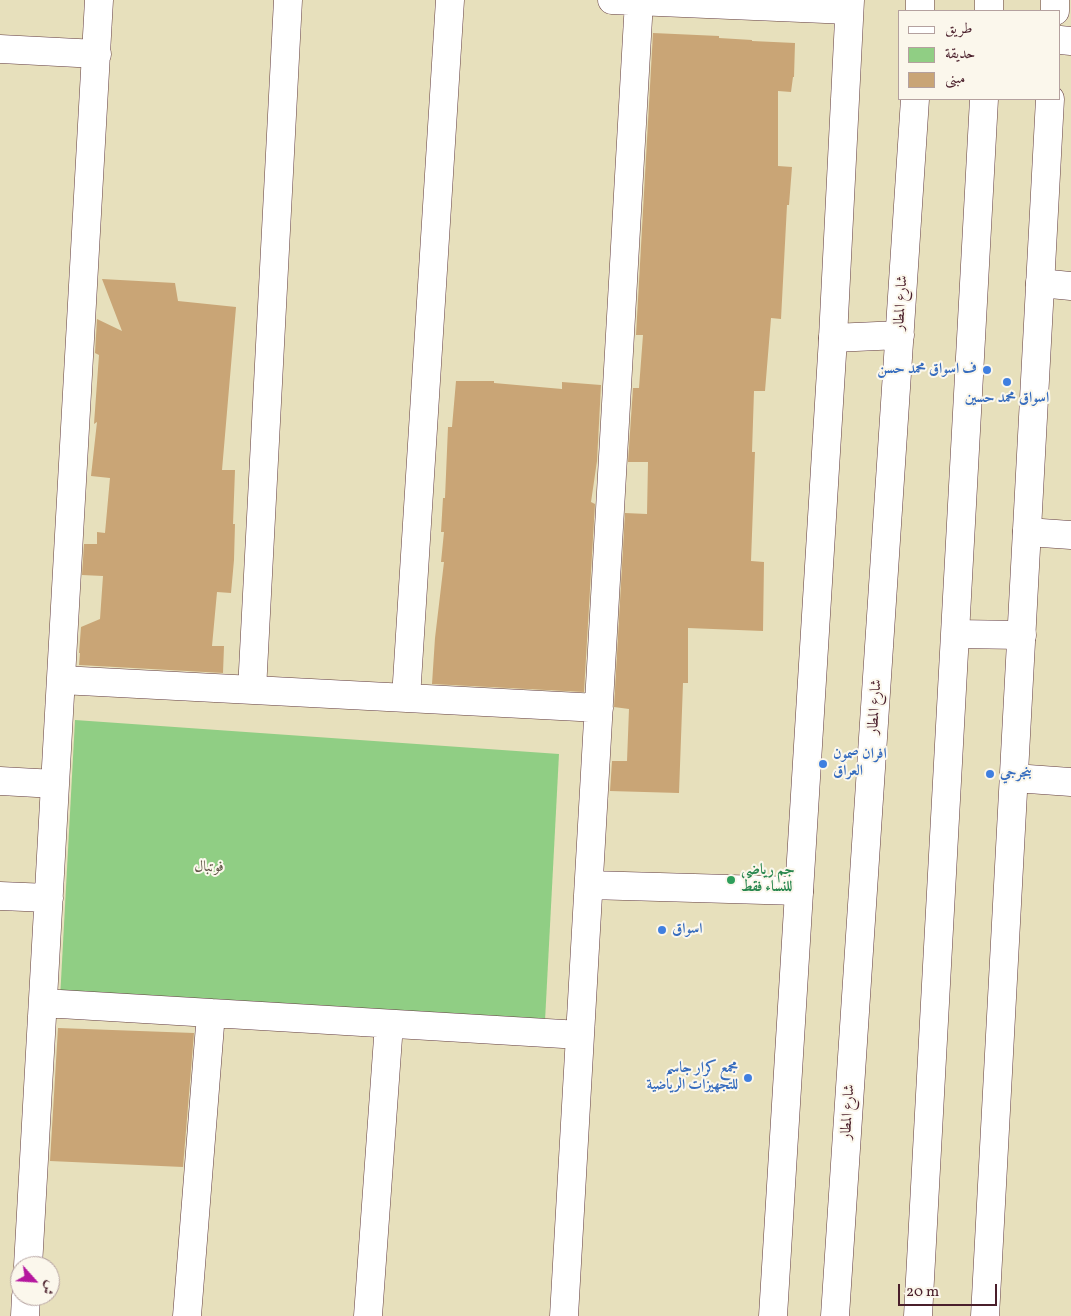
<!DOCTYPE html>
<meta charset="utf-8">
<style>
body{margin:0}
#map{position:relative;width:1071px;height:1316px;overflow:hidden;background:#e7e0bc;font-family:Vollkorn,Amiri,serif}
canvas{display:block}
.legend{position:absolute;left:898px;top:10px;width:162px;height:90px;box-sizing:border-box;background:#fbf7ec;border:1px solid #b4a19f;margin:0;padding:6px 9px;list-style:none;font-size:15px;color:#4a1f2b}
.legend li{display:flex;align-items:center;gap:10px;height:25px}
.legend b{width:25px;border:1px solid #b4a19f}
.north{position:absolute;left:10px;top:1256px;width:50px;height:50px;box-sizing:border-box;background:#fbf7ec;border:1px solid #b4a19f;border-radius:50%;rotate:116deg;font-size:14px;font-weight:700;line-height:20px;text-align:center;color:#4a1f2b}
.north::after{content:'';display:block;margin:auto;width:18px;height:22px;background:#b5179e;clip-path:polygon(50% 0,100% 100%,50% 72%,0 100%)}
.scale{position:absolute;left:898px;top:1284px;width:99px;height:22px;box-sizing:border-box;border:2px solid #4a1f2b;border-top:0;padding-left:6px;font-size:15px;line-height:18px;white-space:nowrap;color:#4a1f2b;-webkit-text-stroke:4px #fbf7ec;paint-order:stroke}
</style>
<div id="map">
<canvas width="1071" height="1316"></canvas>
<ul class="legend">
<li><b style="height:6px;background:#fff"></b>طريق</li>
<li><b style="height:14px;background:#90ce84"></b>حديقة</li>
<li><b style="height:14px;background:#c9a576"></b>مبنى</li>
</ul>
<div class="north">ش</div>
<div class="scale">20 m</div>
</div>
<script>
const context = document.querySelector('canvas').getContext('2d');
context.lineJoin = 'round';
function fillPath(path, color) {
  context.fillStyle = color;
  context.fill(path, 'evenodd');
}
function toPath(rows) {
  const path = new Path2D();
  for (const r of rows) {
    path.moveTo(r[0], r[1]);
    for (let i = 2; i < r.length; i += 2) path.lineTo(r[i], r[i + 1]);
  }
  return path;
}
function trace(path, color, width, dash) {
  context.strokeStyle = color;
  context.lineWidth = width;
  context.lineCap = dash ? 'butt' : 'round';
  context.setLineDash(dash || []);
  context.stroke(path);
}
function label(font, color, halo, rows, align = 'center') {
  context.font = font + ' Vollkorn,Amiri,serif';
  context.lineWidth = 4;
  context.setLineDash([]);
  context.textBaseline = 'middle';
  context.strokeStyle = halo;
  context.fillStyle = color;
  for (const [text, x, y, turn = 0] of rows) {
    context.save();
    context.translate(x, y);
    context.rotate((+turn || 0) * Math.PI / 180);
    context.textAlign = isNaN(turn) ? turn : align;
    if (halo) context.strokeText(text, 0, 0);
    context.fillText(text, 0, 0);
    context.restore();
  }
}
fillPath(toPath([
 [75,720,559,754,545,1021,60,999]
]), '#90ce84');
fillPath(toPath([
 [653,33,719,36,719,38,752,40,752,41,795,43,794,77,793,77,791,92,778,91,778,166,792,167,789,205,787,205,781,319,771,318,765,391,754,391,752,452,755,452,751,561,764,562,763,631,688,628,688,683,683,683,679,793,610,791,612,761,627,761,629,709,614,707,625,513,647,514,648,462,628,462,633,388,639,388,643,335,636,335],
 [102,279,175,283,178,301,236,307,222,470,235,470,233,524,235,524,234,560,231,593,217,592,212,646,224,646,223,673,79,665,80,653,79,653,81,627,100,619,103,576,82,575,84,544,97,544,97,532,105,533,110,478,91,476,97,422,94,424,99,355,95,353,97,319,122,331],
 [456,381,494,381,494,383,562,389,562,382,601,385,597,461,591,502,595,504,584,692,432,684,435,638,444,562,441,562,444,532,441,532,443,498,445,498,448,427,452,427],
 [58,1028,194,1033,183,1167,50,1161]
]), '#c9a576');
const street = toPath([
 [612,0,849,10],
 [1060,40,1071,41],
 [0,49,97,54],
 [1040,283,1071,286],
 [1027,532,1071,535],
 [61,680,599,708],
 [252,690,288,0],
 [406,698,450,0],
 [1014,778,1071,782],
 [0,781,55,784],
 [589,885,799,891],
 [0,896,49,898],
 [43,1003,580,1035],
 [28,1266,99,0],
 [25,1316,26,1296],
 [187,1316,211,1013],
 [368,1316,389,1024],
 [564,1316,639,1]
]);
const secondary = toPath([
 [1055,11,1055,0],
 [773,1316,833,338,850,0],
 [985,1316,1050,99]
]);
const primary = toPath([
 [920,11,920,0],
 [989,11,989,0],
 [833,338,900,335],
 [955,634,1022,635],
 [835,1316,915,99],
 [918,1316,984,99]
]);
trace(street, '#623c41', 29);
trace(secondary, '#623c41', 29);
trace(primary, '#623c41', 29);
trace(street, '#fff', 28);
trace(secondary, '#fff', 28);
trace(primary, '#fff', 28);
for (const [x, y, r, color] of [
 [987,370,5,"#3f7fe0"],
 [1007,382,5,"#3f7fe0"],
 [823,764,5,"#3f7fe0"],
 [990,774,5,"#3f7fe0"],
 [731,880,5,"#2e9e5b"],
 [662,930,5,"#3f7fe0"],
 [748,1078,5,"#3f7fe0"]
]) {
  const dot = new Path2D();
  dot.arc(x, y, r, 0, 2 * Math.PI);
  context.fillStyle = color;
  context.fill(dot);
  trace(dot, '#fbf7ec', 2);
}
label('15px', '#4a1f2b', '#fbf7ec', [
 ["شارع المطار",902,303,-86],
 ["شارع المطار",876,707,-86],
 ["شارع المطار",849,1112,-86]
]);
label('bold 15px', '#366cbe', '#fbf7ec', [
 ["ف اسواق محمد حسن",977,370,"right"],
 ["اسواق محمد حسين",1007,399,"center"],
 ["افران صمون",833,755],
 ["العراق",833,772],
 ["بنجرجي",1000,774],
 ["اسواق",672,930],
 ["مجمع كرار جاسم",738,1069,"right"],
 ["للتجهيزات الرياضية",738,1086,"right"]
], 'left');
label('15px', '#5f5446', '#fbf7ec', [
 ["فوتبال",209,868]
]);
label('bold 15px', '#27864d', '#fbf7ec', [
 ["جم رياضي",741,871],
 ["للنساء فقط",741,888]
], 'left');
</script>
